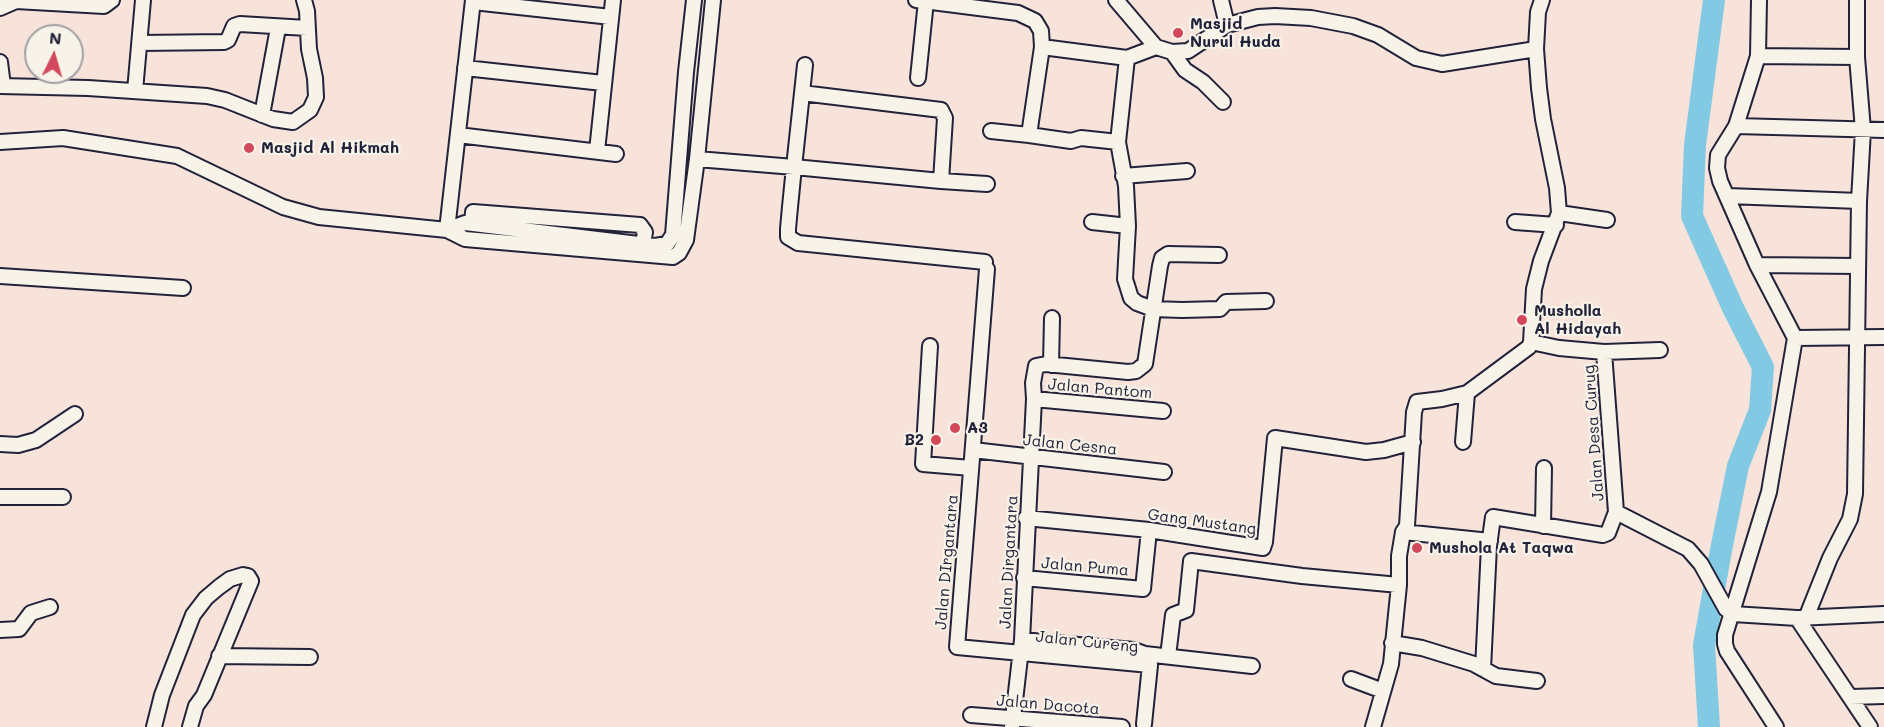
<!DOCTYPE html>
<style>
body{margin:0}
#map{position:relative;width:1884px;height:727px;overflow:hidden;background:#f8e3db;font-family:Mali,sans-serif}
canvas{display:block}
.north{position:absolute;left:24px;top:24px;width:60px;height:60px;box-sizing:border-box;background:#f7f3e8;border:2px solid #a29fa3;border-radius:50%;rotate:5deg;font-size:16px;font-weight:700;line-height:24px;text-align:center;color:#22223b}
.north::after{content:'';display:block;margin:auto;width:21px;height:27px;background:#d1495b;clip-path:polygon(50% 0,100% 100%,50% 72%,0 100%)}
</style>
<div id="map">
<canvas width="1884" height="727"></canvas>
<div class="north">N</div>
</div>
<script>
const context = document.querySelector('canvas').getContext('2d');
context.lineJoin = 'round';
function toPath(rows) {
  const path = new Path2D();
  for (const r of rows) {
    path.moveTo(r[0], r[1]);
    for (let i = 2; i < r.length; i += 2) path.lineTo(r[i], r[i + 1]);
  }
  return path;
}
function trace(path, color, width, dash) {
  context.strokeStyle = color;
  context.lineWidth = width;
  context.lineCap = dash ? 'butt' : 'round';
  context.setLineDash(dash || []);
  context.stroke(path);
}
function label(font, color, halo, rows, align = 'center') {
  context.font = font + ' Mali,sans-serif';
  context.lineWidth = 4.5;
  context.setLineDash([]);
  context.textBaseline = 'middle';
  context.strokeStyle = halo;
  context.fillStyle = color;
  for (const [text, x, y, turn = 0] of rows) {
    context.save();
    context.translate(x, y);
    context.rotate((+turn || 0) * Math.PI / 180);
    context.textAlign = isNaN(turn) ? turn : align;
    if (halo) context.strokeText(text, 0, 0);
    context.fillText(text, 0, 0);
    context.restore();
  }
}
trace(toPath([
 [1709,727,1704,645,1721,550,1738,466,1760,410,1763,367,1733,308,1692,216,1695,145,1714,0]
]), '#82c9e3', 22);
const minor = toPath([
 [916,0,1018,13,1035,21,1041,31,1042,47,1127,58,1156,47,1172,52,1188,51,1227,25,1258,17,1275,16,1311,18,1353,26,1378,35,1416,58,1442,64,1536,49],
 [1116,0,1156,47],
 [1221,0,1227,25],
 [1759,0,1758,56,1736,126,1718,155,1717,168,1720,181,1757,265,1795,338,1769,492,1725,635,1725,644,1727,651,1776,727],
 [473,2,611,17],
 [0,8,16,1,104,6,112,0],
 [140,43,224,42,228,40,234,26,240,24,307,28],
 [1042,47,1029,135,1071,141,1081,138,1118,142],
 [1172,52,1185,70,1203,82,1223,102],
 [1758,56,1857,57],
 [1127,58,1118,142,1126,186,1128,226,1125,279,1131,298,1137,303,1153,309,1182,310,1220,309,1226,302,1266,301],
 [0,62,3,86],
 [465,68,603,83],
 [918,78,926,1],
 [0,86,88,88,207,96,225,100,273,119,293,122,310,110,316,97,315,78,309,49,307,11,304,0],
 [135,91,143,0],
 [802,93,805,65],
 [262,115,278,28],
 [1736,126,1884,130],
 [991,131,1029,135],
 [458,135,616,154],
 [0,142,63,138,177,156,283,207,319,217,447,230,465,239,673,257,679,253,686,240,697,159,713,0],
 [597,151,613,0],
 [697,159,794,167,941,181,945,118,941,110,802,93,794,167,790,207,788,229,788,237,798,243,985,262],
 [1123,176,1187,171],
 [941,181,987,184],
 [1728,196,1859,201],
 [1559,213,1607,220],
 [1092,222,1128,226],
 [1515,222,1556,225],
 [472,223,473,212,640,225,645,232,643,244],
 [447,230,465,223,655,246,667,244,673,235,686,72,694,0],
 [447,230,473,0],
 [1757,265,1858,266],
 [987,269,957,647,1150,665],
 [0,276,183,288],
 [1795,338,1884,337],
 [1531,342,1534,289,1541,261,1559,213,1557,188,1543,119,1539,88,1536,49,1538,12,1542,0],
 [1531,342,1559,348,1604,352,1660,350],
 [930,346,923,464,971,468],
 [1604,352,1616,512],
 [1051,365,1052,318],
 [1034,399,1163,411],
 [1463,442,1467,393],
 [0,444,18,445,36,440,75,414],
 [973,450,1164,472],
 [0,497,63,497],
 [1026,518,1149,530,1263,548,1265,542,1275,438,1366,452,1384,450,1413,442],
 [1543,526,1544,468],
 [1403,532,1490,541],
 [1024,578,1143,589,1149,530],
 [1797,618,1870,727],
 [1806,618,1830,558,1850,519,1855,494,1859,201,1863,130,1857,57,1857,0],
 [0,630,19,629,31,613,50,607],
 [1022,640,1134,650,1145,654,1252,666],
 [1392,643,1422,648,1474,664,1496,676,1537,681],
 [219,656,310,657],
 [1168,656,1173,615,1186,610,1191,561,1302,576,1399,585],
 [1483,669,1489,546,1493,517,1603,535,1608,533,1616,512,1688,549,1701,564,1726,609,1733,614,1797,618,1884,614],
 [1351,679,1383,691],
 [1851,697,1884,696],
 [971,715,1122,727],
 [1144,724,1150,665],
 [154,727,162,695,193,615,206,598,219,587,230,579,243,575,248,576,251,581,204,695,196,706,190,727],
 [1012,727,1022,640,1034,399,1033,383,1036,366,1046,364,1128,372,1136,371,1145,364,1160,266,1162,258,1168,254,1219,255],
 [1373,727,1391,664,1399,585,1399,556,1403,532,1407,526,1414,412,1417,402,1442,399,1467,393,1529,347,1531,342]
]);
trace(minor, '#22223b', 18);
trace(minor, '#f7f3e8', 14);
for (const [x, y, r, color] of [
 [1178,33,6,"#d1495b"],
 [249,148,6,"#d1495b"],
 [1522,320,6,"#d1495b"],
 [955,428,6,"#d1495b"],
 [936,440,6,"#d1495b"],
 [1417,548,6,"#d1495b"]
]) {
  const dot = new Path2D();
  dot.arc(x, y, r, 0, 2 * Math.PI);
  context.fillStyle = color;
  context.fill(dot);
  trace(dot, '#f7f3e8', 2);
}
label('bold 16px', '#22223b', '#f7f3e8', [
 ["Masjid",1190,24],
 ["Nurul Huda",1190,42],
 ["Masjid Al Hikmah",261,148],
 ["Musholla",1534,311],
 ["Al Hidayah",1534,329],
 ["A3",967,428],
 ["B2",924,440,"right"],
 ["Mushola At Taqwa",1429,548]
], 'left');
label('16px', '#22223b', '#f7f3e8', [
 ["Jalan Pantom",1100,389,5],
 ["Jalan Desa Curug",1594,433,-94],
 ["Jalan Cesna",1070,445,6],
 ["Gang Mustang",1202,522,8],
 ["Jalan DIrgantara",947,562,-85],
 ["Jalan Dirgantara",1009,562,-87],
 ["Jalan Puma",1085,567,5],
 ["Jalan Cureng",1087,642,6],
 ["Jalan Dacota",1048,705,5]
]);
</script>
